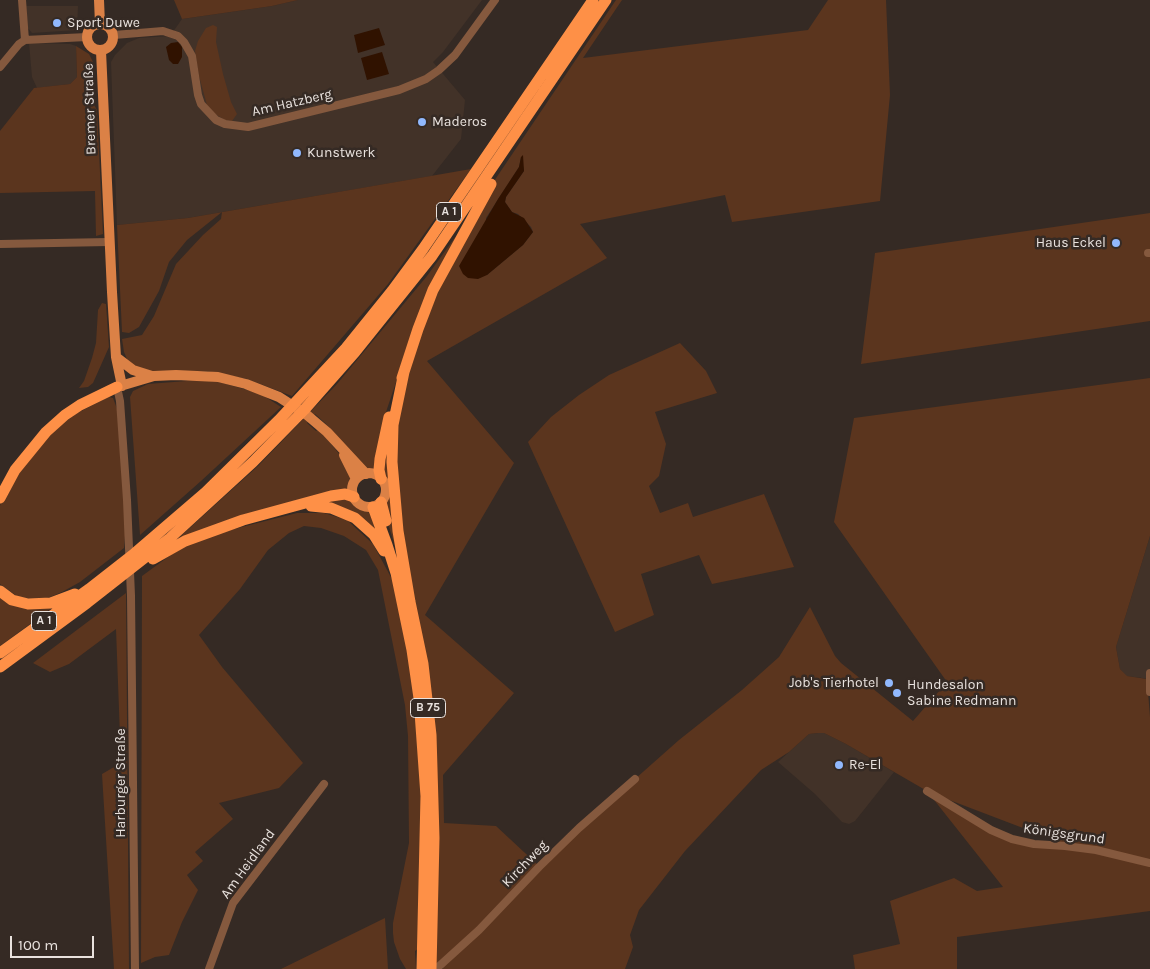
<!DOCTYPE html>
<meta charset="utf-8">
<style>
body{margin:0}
#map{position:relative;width:1150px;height:969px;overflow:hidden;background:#352a24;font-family:Karla,sans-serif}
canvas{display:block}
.scale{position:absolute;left:10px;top:936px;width:84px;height:22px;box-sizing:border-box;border:2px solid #e9e2de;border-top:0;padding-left:6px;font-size:15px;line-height:18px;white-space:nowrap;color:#e9e2de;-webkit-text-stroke:4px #352a24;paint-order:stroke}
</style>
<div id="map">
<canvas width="1150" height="969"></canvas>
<div class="scale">100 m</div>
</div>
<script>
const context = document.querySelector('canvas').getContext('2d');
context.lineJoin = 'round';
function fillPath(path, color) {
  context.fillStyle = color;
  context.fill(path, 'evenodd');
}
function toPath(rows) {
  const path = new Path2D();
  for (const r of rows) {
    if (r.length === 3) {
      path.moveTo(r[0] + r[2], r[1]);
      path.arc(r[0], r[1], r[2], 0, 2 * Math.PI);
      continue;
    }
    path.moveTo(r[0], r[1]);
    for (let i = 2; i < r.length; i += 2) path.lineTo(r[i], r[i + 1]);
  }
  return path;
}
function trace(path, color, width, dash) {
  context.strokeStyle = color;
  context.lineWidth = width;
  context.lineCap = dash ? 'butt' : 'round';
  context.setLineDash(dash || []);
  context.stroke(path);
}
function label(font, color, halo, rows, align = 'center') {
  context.font = font + ' Karla,sans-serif';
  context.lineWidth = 5;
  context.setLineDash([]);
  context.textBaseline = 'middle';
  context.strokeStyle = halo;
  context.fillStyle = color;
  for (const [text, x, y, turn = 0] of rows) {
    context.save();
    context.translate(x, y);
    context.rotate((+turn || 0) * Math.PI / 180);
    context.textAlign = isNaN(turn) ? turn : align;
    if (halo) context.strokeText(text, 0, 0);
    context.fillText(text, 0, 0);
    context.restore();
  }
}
fillPath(toPath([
 [298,0,482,0,443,52,433,62,465,100,461,139,432,176,188,218,117,225,111,62,115,55,127,43,139,38,170,36,182,19,272,6],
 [26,6,78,6,77,30,32,33,27,27],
 [29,43,70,44,76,46,77,77,70,84,37,88,32,77],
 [1150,536,1150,679,1126,676,1120,669,1116,647],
 [818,733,824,733,846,744,894,772,855,821,849,824,842,822,815,794,778,762,809,734]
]), '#423228');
fillPath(toPath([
 [174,0,298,0,272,6,182,19],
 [616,0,622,0,583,58,808,30,828,0,886,0,890,95,880,201,732,222,725,195,580,224,607,258,427,361,514,463,425,615,514,693,443,775,444,823,496,826,539,866,635,779,679,740,742,690,779,657,810,607,835,656,841,663,913,721,947,682,834,522,854,418,1150,378,1150,536,1116,647,1120,669,1127,676,1147,679,1150,717,1150,861,1065,844,931,793,1001,835,1065,846,1150,866,1150,911,957,937,957,969,855,969,853,955,900,944,890,901,954,878,977,891,1003,887,927,791,846,744,824,733,818,733,809,734,789,752,761,770,685,851,639,910,630,935,633,947,625,969,443,969,442,964,436,966,406,562,394,437,414,350,455,252,486,193],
 [521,157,524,171,506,197,505,202,512,212,518,214,531,227,533,232,523,245,487,275,486,218,519,167],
 [213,25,217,27,216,42,223,74,231,102,237,114,232,121,225,120,215,114,207,105,199,76,195,51,198,41,206,28],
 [76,46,89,54,93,62,93,103,97,110,103,234,96,236,95,191,0,193,0,131,34,88,70,84,77,77],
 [471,169,388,284,292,396,247,379,207,371,138,371,127,359,124,352,122,339,142,335,154,316,176,264,203,235,221,219,222,212,187,240,169,262,159,291,139,327,129,333,122,332,117,225,188,218],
 [1150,213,1150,321,861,364,875,253],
 [456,236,412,335,387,409,378,446,375,471,373,472,366,469,325,423,315,414,307,423,316,431,319,429,349,466,353,476,349,491,173,543,258,466,337,384,427,276],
 [102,303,106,304,109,347,93,383,88,387,79,388,84,381,92,358,96,343,98,310],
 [680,343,706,371,717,393,655,412,666,444,659,476,649,486,660,513,688,503,693,517,764,494,794,567,712,584,699,555,641,574,654,615,615,632,528,442,551,417,579,395,609,375],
 [199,380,219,382,237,387,261,394,281,407,201,481,140,535,130,397,133,391,148,384],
 [109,397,113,398,119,414,126,524,124,548,80,582,62,592,43,600,18,597,0,584,0,506,1,502,20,470,43,440,75,414],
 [386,437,398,556,383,507,388,495,387,484,384,479],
 [341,497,351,500,359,507,368,511,385,545,370,527,320,503],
 [297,513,324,513,347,520,373,544,393,581,411,663,422,789,420,947,415,951,416,969,406,969,400,959,394,942,393,933,393,923,409,843,408,736,405,705,378,570,366,550,344,536,321,528,304,526,289,533,268,550,240,589,199,635,222,667,303,763,279,788,219,803,233,819,195,852,203,861,187,875,198,890,182,922,169,955,155,957,141,963,142,576,172,554,191,543,230,530],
 [0,593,4,597,60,602,0,646],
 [126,593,129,969,114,969,102,774,121,763,116,629,69,664,50,672,33,663],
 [385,918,388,969,281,969]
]), '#5b351e');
fillPath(toPath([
 [379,28,385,45,358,53,354,35],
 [178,42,182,47,182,57,178,64,173,64,169,60,166,47,171,43],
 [382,52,389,74,367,80,361,58],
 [523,155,524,171,506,197,505,202,512,212,524,218,533,232,523,245,487,275,478,279,468,278,463,274,459,266,498,199,519,167,521,157]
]), '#301200');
trace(toPath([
 [22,0,25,40],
 [114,35,163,31,178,36,184,42,192,56,198,95,201,104,216,120,225,124,248,127,399,90,426,79,439,70,455,55,495,0],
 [0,67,19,44,25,40,87,37],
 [0,244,109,242],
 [1148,253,1150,253],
 [117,387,120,401,127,500,131,596,135,969],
 [1150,673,1150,692],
 [927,791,991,830,1012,839,1034,844,1065,846,1096,850,1150,863],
 [209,969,233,903,324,784],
 [436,969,479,930,539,867,579,828,635,779]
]), '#85593e', 8);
trace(toPath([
 [99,0,100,24],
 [100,37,13],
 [101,51,112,292,116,357,122,386],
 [116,357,133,370,152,376],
 [117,387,154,376,176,375,218,377,246,384,279,397,307,415,327,432,366,474],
 [344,455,356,479],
 [369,490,17]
]), '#db8146', 10);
trace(toPath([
 [404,372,393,425,392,462,398,531,410,602,423,664,431,735,434,838,431,969],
 [402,378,418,329,433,290,491,184],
 [381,479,379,470,380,459,389,417],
 [0,498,15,470,46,432,65,415,80,405,117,387],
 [381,502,386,521],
 [311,506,331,508,355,518,374,535,384,551],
 [373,507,387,545,396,573,412,650,419,698,426,796,422,969],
 [153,559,185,541,243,520,331,496,345,494,354,497],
 [0,591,12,600,28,604,51,603,75,594],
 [0,653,89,589,135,553,206,492,279,420,346,348,392,291,423,249,593,0],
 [0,667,87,603,170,538,253,462,304,410,355,352,432,256,606,0]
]), '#fe9047', 11);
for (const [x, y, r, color] of [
 [57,23,5,"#91b8fd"],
 [422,122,5,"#91b8fd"],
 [297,153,5,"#91b8fd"],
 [1116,243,5,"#91b8fd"],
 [889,683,5,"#91b8fd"],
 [897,693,5,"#91b8fd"],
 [839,765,5,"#91b8fd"]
]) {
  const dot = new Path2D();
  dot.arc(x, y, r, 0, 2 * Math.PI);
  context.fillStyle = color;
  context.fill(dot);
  trace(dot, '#352a24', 2);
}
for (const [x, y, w] of [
 [449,212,25],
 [44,621,25],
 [428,708,35]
]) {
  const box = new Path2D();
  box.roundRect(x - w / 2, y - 9.5, w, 19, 4);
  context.fillStyle = '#352a24';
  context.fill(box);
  trace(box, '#e9e2de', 1);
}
label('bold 12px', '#e9e2de', null, [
 ["A 1",449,212],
 ["A 1",44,621],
 ["B 75",428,708]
]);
label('14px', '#e9e2de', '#352a24', [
 ["Sport Duwe",67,23],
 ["Maderos",432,122],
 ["Kunstwerk",307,153],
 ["Haus Eckel",1106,243,"right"],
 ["Job's Tierhotel",879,683,"right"],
 ["Hundesalon",907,685],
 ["Sabine Redmann",907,701],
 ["Re-El",849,765]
], 'left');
label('14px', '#e9e2de', '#352a24', [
 ["Am Hatzberg",292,103,-13],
 ["Bremer Straße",90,109,-92],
 ["Harburger Straße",121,783,-90],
 ["Königsgrund",1064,834,8],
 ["Am Heidland",248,864,-54],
 ["Kirchweg",525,864,-46]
]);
</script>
